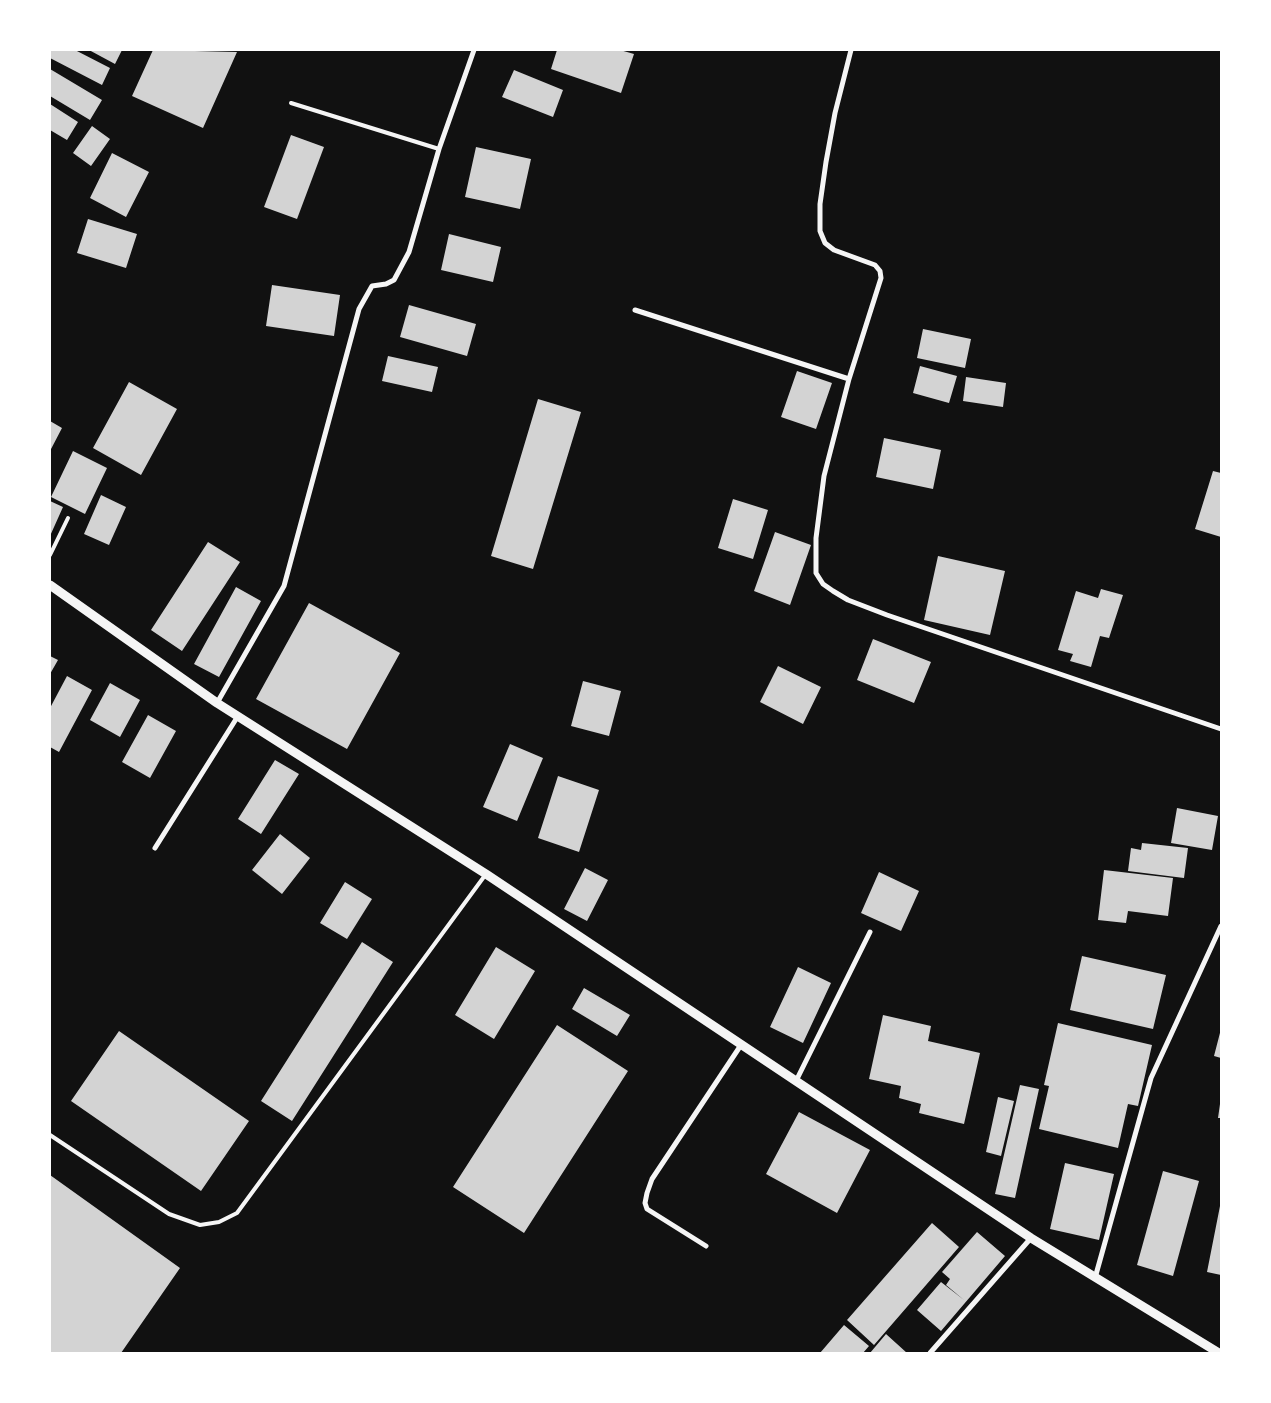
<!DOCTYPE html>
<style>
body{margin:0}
#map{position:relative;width:1271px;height:1403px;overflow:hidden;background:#111;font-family:Quicksand,sans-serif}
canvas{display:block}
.frame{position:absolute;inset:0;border:51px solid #fff;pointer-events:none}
</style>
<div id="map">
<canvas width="1271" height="1403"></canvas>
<div class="frame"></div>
</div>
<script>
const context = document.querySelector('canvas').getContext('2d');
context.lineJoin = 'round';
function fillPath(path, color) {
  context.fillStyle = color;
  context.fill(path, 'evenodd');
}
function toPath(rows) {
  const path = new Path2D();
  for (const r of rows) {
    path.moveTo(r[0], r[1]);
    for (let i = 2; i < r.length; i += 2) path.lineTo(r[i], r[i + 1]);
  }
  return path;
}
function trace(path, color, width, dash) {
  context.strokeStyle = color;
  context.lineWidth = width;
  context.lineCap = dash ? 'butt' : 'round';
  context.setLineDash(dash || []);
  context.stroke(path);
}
fillPath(toPath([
 [50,50,75,50,110,68,102,85,50,58],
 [89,50,122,50,115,64],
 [153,50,237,52,203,128,132,96],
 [557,50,620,50,634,54,621,93,551,69],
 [50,69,102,100,90,120,50,96],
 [514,70,563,90,553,117,502,97],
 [50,104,78,122,67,140,50,130],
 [92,126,110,139,91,166,73,153],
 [291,135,324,147,297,219,264,207],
 [476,147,531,159,520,209,465,197],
 [112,153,149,172,126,217,90,198],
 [88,219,137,234,126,268,77,253],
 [449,234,501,247,493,282,441,270],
 [272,285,340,295,334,336,266,326],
 [409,305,476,324,467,356,400,337],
 [923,329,971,339,965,368,917,358],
 [388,356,438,367,432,392,382,381],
 [920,366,957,376,949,403,913,393],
 [797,371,832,383,816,429,781,417],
 [966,377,1006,383,1003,407,963,401],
 [129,382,177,409,141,475,93,448],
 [538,399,581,412,533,569,491,556],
 [50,421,62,428,50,451],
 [884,438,941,450,933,489,876,477],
 [73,451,107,468,85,514,51,497],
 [1213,471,1221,473,1221,537,1195,529],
 [101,495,126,507,109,545,84,534],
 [733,499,768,510,753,559,718,548],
 [50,501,63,507,50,536],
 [775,532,811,545,790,605,754,591],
 [208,542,240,562,182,651,151,630],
 [938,556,1005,571,990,635,924,620],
 [236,587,261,601,219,677,194,664],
 [1101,589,1123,595,1109,638,1100,636,1091,667,1070,661,1073,654,1058,650,1076,591,1098,598],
 [309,603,400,653,347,749,256,699],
 [873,639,931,662,914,703,857,680],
 [50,656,58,660,50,674],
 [778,666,821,687,803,724,760,702],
 [67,676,92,690,59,752,50,747,50,708],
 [583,681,621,691,609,736,571,726],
 [110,683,140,700,120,737,90,720],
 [148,715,176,731,150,778,122,762],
 [510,744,543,758,517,821,483,807],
 [275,760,299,774,261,834,238,819],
 [558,776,599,790,579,852,538,838],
 [1177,808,1218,816,1212,850,1171,843],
 [280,834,310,858,282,894,252,870],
 [1142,843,1188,848,1184,878,1128,871,1131,848,1141,850],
 [585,868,608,880,587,921,564,909],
 [1104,870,1173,878,1168,916,1128,911,1126,923,1098,920],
 [879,872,919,891,901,931,861,913],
 [345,882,372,899,347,939,320,923],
 [362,942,393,962,292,1121,261,1101],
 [496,947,535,971,494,1039,455,1015],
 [1082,956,1166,975,1153,1029,1070,1010],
 [798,967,831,983,803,1043,770,1027],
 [584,988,630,1015,617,1036,572,1009],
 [883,1015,931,1026,928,1041,980,1053,964,1124,919,1113,921,1104,899,1098,901,1086,869,1079],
 [1058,1023,1152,1045,1138,1106,1128,1104,1118,1148,1039,1129,1049,1086,1044,1085],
 [557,1025,628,1071,524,1233,453,1187],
 [1221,1029,1221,1058,1214,1056],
 [119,1031,249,1121,201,1191,71,1101],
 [1020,1085,1039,1089,1015,1198,995,1194],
 [998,1097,1014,1101,1001,1156,986,1152],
 [1220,1104,1221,1105,1221,1118,1218,1118],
 [799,1112,870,1150,837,1213,766,1174],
 [1065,1163,1114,1174,1099,1240,1050,1229],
 [1163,1171,1199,1181,1173,1276,1137,1265],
 [50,1175,180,1268,121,1353,50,1353],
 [1220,1206,1221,1206,1221,1275,1207,1272],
 [932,1223,959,1247,874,1345,847,1320],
 [977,1232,1005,1256,941,1331,917,1310,941,1282,964,1300,946,1285,950,1279,942,1272],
 [844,1325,869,1346,863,1353,820,1353],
 [886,1334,907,1353,870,1353]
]), '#d3d3d3');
trace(toPath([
 [291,103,439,149],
 [50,555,68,518],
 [50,1135,169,1214,200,1225,219,1222,237,1213,486,874]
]), '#f5f5f5', 4);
trace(toPath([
 [851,50,835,113,826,162,820,204,820,231,825,243,834,250,875,265,880,271,881,278,849,379,824,476,816,538,816,573,823,584,833,591,848,600,887,615,1221,729],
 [635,310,849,379],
 [217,703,284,586,359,309,372,286,386,284,394,280,409,252,439,149,474,50],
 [155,848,238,716],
 [796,1081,870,932],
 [706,1246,647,1209,645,1203,647,1193,652,1179,741,1045],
 [1095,1278,1151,1078,1221,926],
 [930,1353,1031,1238]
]), '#f5f5f5', 5);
trace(toPath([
 [50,585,217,703,486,874,1031,1238,1219,1353]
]), '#f5f5f5', 9);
</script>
